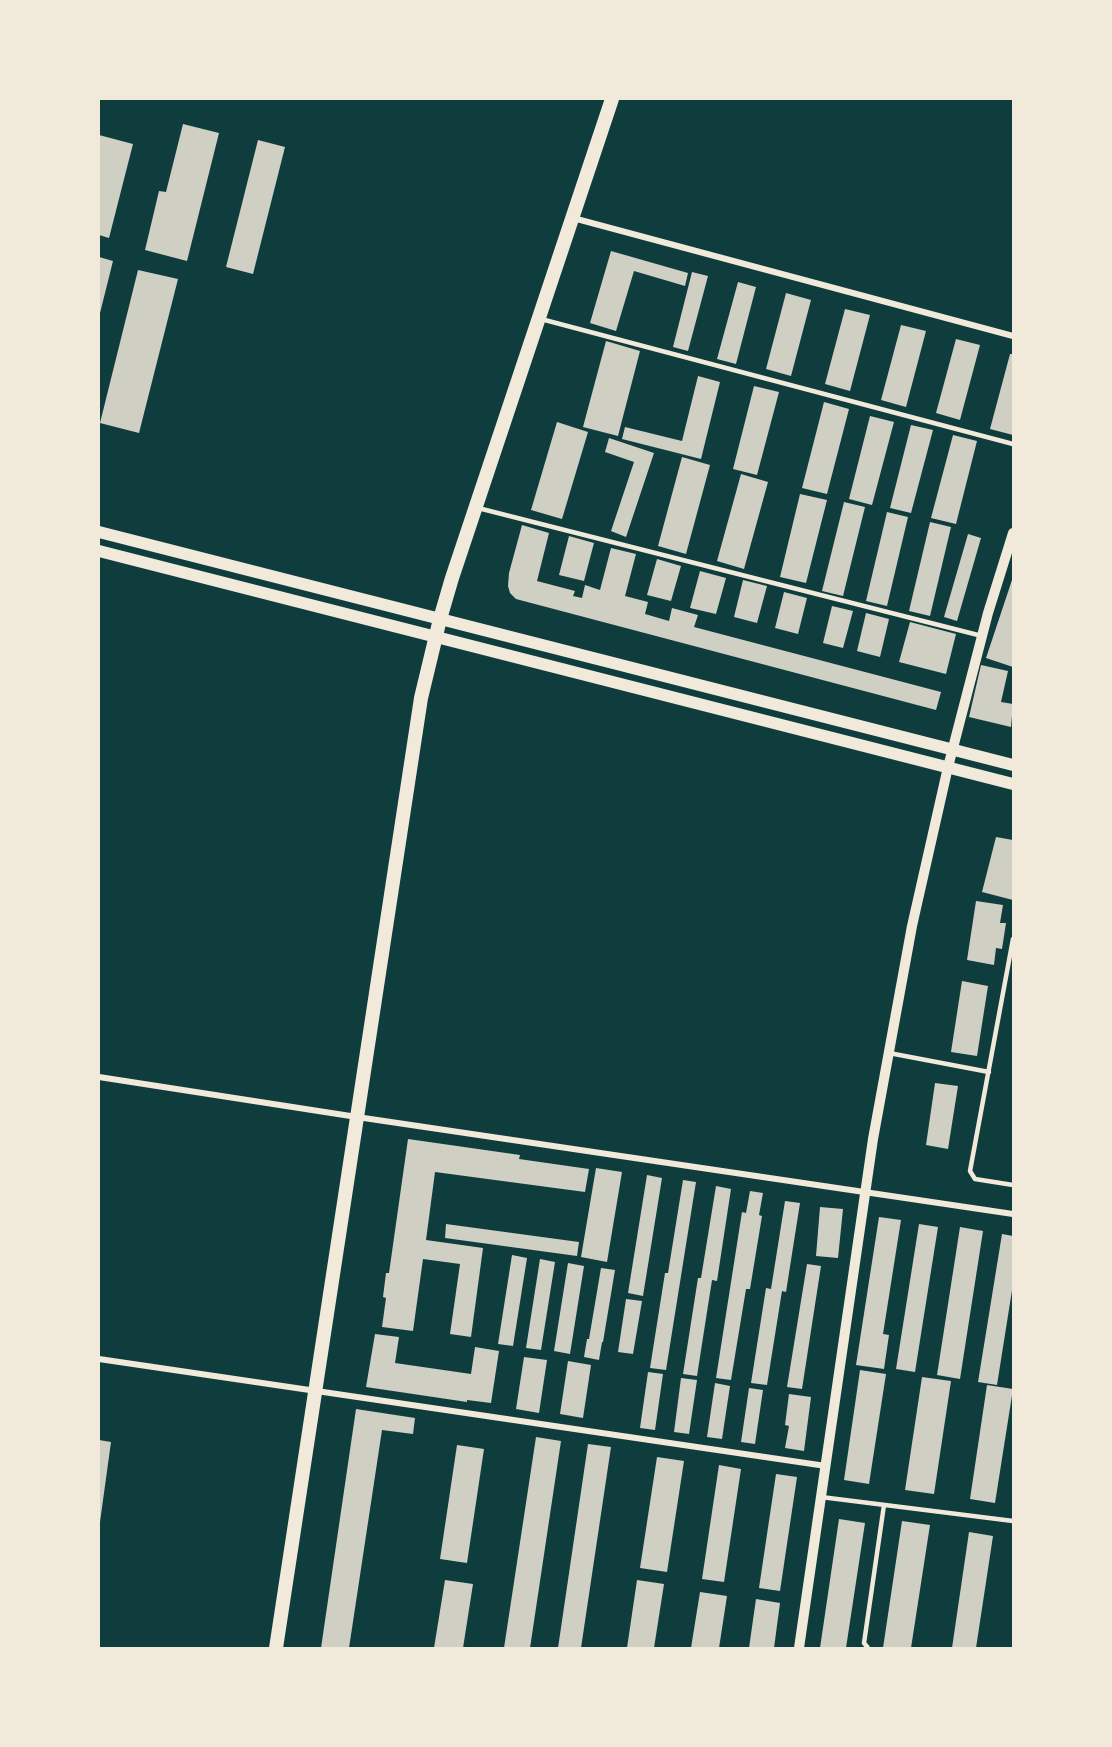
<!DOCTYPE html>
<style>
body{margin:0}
#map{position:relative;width:1112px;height:1747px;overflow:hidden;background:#0f3d3e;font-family:"Work Sans",sans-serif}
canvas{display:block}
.frame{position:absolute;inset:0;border:100px solid #f1e9da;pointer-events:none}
</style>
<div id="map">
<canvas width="1112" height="1747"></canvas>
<div class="frame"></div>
</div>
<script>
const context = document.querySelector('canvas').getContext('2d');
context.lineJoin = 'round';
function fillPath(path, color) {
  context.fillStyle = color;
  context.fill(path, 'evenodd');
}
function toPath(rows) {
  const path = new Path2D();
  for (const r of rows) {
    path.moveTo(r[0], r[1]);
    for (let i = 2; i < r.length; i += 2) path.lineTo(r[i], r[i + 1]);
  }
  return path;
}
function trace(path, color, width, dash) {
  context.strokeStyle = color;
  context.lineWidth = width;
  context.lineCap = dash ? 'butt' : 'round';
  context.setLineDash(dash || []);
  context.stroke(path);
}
fillPath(toPath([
 [183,124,219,133,187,261,145,250,159,191,166,192],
 [99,135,133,144,109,238,99,235],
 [258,140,285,147,253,274,226,267],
 [611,251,688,273,685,286,634,271,616,331,590,323],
 [99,257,113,261,100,313,99,313],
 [138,270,178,279,139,433,100,423],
 [692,272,708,276,688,351,673,347],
 [738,282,756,287,736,364,717,359],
 [786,293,811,300,791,376,766,369],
 [845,309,870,315,850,391,825,384],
 [901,325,926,331,906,407,881,400],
 [956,339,980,345,960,420,936,413],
 [606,341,640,351,618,436,583,427],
 [1010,354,1013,354,1013,435,990,429],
 [698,376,720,382,701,459,622,439,625,427,682,441],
 [754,386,779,392,757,475,733,469],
 [824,402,849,409,827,494,802,488],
 [870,416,894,422,872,505,849,499],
 [557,422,588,432,562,519,531,510],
 [911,425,933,430,911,513,890,508],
 [953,435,977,441,956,524,931,518],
 [609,438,654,453,626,537,611,531,634,462,605,452],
 [682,457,710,465,686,554,658,546],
 [741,474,768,482,744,569,717,561],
 [800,494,827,500,806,583,780,577],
 [844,502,865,507,843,596,822,591],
 [887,512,908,517,887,606,866,601],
 [930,522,951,527,930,616,909,611],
 [522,525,549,533,537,581,575,591,573,596,582,598,585,585,600,590,611,548,636,554,625,596,648,602,645,614,669,621,672,608,698,615,694,627,941,692,936,710,516,599,510,593,508,586,509,573],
 [968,534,981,538,957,621,944,617],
 [569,536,594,543,584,581,559,575],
 [657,559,681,566,671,601,647,595],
 [700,571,726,578,716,614,690,608],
 [1013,577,1013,667,986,658],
 [743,580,767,586,757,623,734,617],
 [784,592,807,598,798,634,775,628],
 [832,606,853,611,843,648,823,643],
 [866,613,889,619,880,657,857,651],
 [910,622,956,634,946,674,899,662],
 [981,665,1008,671,1001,702,1013,704,1011,727,969,717],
 [996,837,1013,840,1013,900,982,892],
 [976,901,1003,905,1000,923,1006,923,1002,949,996,948,994,965,967,960],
 [962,981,988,986,977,1056,951,1052],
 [935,1083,958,1086,948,1149,926,1145],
 [408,1139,520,1155,519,1159,589,1169,585,1192,435,1172,426,1240,483,1248,471,1337,450,1334,460,1264,423,1259,413,1331,382,1327,386,1298,383,1297,386,1273,389,1273],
 [596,1168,622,1172,607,1262,581,1257],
 [647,1175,662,1178,643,1296,628,1293],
 [683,1180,696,1182,666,1370,650,1368,665,1273,668,1273],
 [716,1186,731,1189,717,1281,712,1280,697,1376,683,1374,698,1278,701,1278],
 [750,1191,763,1193,759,1215,762,1216,750,1289,746,1289,731,1380,716,1378,742,1212,746,1213],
 [785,1201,800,1203,786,1292,782,1291,767,1385,751,1383,766,1288,771,1289],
 [820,1207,843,1209,838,1258,816,1256],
 [879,1217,901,1220,883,1334,889,1335,884,1369,856,1365],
 [446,1224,579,1242,577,1256,445,1238],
 [919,1224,938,1227,915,1372,896,1369],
 [960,1227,983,1231,960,1379,937,1375],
 [1002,1234,1013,1236,1013,1284,997,1385,978,1382],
 [512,1255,527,1258,513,1346,498,1344],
 [540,1259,555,1262,541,1350,526,1348],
 [568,1263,584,1266,570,1354,554,1351],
 [807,1264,821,1266,802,1389,787,1387],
 [601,1268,615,1270,603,1342,602,1342,599,1360,584,1357,587,1339,589,1339],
 [626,1299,642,1301,633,1354,618,1352],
 [375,1334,399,1337,395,1363,471,1374,475,1347,499,1351,491,1403,467,1400,467,1402,366,1387],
 [524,1357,547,1360,539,1413,516,1409],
 [568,1361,591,1365,583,1418,560,1414],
 [860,1370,886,1374,869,1484,844,1480],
 [648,1372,663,1374,655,1430,640,1428],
 [922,1377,951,1381,934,1494,905,1490],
 [681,1378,697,1380,689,1434,674,1432],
 [715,1383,730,1386,722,1439,707,1437],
 [987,1385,1013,1389,995,1503,970,1499],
 [749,1388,763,1390,755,1444,741,1442],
 [789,1394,811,1397,804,1451,785,1448,789,1426,785,1425],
 [356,1409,415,1418,413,1434,382,1430,349,1648,321,1648],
 [536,1437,561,1441,530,1648,504,1648],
 [99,1440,111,1442,100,1522,99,1522],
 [588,1444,611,1447,581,1648,558,1648],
 [457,1445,484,1449,467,1563,440,1559],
 [657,1457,684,1461,667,1572,640,1568],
 [719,1465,741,1469,724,1582,702,1579],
 [776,1474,797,1477,780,1591,759,1588],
 [839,1519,865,1523,846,1648,820,1648],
 [902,1521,930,1525,911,1648,883,1648],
 [969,1532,993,1536,976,1648,952,1648],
 [445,1580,473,1584,463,1648,434,1648],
 [637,1580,664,1584,654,1648,627,1648],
 [700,1592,727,1596,719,1648,691,1648],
 [756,1599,780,1603,774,1648,749,1648]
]), '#cfcfc3');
trace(toPath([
 [541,319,1013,444],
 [478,508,982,636],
 [1013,939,970,1171,975,1179,1013,1185],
 [889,1053,989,1072],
 [821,1497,1013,1521],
 [868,1648,864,1643,884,1505]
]), '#f1e9da', 4.5);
trace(toPath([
 [573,218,1013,336],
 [99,1077,357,1117,1013,1214],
 [99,1359,826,1466]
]), '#f1e9da', 6);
trace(toPath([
 [799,1648,873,1139,912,926,948,767,988,613,1013,533]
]), '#f1e9da', 10);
trace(toPath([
 [99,532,1013,765],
 [99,551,1013,784]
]), '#f1e9da', 12);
trace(toPath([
 [276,1648,421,698,440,619,452,578,612,99]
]), '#f1e9da', 14);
</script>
